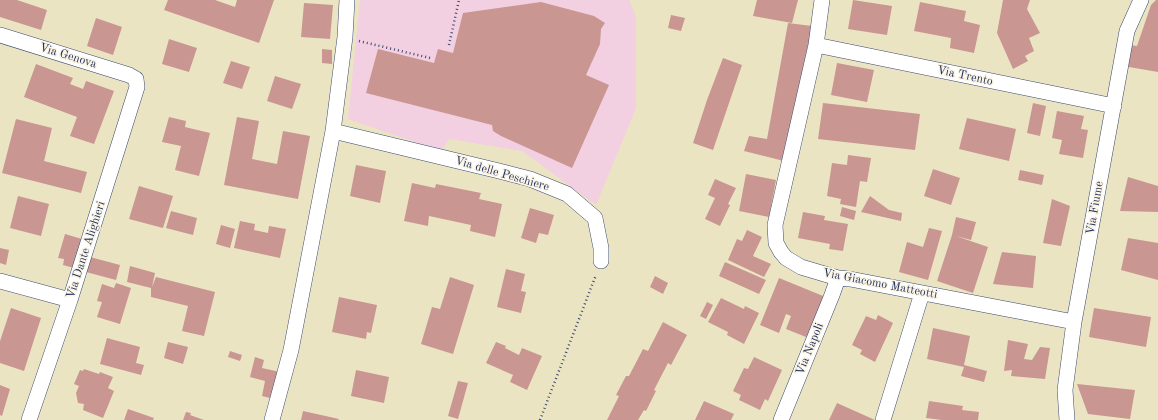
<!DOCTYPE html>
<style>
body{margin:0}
canvas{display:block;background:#ebe4c3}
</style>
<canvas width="1158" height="420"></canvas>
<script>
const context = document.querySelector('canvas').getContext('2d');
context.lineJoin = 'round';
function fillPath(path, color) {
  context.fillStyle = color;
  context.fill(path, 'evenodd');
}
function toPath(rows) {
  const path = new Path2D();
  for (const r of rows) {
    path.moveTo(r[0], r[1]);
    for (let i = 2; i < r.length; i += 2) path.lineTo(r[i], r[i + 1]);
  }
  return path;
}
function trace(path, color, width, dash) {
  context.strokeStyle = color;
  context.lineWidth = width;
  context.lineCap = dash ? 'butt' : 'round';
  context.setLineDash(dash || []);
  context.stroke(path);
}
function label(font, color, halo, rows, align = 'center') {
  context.font = font + ' "Old Standard TT",serif';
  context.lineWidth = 3;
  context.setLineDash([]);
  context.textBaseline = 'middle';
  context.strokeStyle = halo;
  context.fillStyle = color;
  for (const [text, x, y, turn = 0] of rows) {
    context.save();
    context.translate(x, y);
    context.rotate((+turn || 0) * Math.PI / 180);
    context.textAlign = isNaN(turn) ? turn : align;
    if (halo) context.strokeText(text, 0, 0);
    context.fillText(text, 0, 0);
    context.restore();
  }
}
fillPath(toPath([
 [360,0,629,0,636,17,636,108,596,205,522,151,449,139,441,151,348,119]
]), '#f2cfe1');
fillPath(toPath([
 [0,0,17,0,47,10,41,30,0,17],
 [168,0,215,0,235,7,237,0,274,0,259,43,164,10],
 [757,0,798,0,792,23,753,16],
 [853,0,892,6,887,35,848,29],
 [1003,0,1030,0,1027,9,1040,33,1029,38,1034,51,1025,56,1028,61,1013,69,997,33],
 [1156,0,1158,0,1158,72,1123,66,1129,45,1137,46,1151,5],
 [541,2,575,11,594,16,605,23,601,29,600,44,586,75,609,85,572,168,501,136,493,131,492,125,366,93,378,49,434,63,438,49,453,53,463,13],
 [920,2,966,11,964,21,980,25,974,53,950,48,951,38,914,31],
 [304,3,333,5,330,39,301,37],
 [671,15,685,18,681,31,668,28],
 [96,18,122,27,113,55,87,46],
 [788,23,812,26,784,161,744,151,749,136,767,139],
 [169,39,197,48,189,72,162,64],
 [322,49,332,50,332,64,322,63],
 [723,58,742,65,713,150,693,143,707,100],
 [231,61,250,67,242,89,223,83],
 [837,63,874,70,867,102,831,95],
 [36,64,73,78,70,84,83,89,86,81,114,91,94,144,70,136,77,117,24,97],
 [275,76,301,84,292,109,267,101],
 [823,103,920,114,915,150,818,139],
 [1033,103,1046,106,1040,136,1027,133],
 [1057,111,1084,116,1081,129,1088,130,1083,158,1059,154,1062,140,1052,138],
 [169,117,186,121,185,127,210,133,199,176,175,170,181,146,162,142],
 [237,117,259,121,252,159,277,164,283,131,310,136,298,199,224,185],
 [967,118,1016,129,1009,161,959,149],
 [16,119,52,128,44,161,87,172,81,193,2,173],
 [848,155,871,158,867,182,860,181,856,207,840,204,841,199,827,196,832,163,847,165],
 [356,165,386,171,380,203,350,196],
 [933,169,960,178,951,205,924,196],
 [1020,170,1044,175,1042,185,1018,180],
 [746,174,776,180,769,217,739,211],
 [1128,177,1158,186,1158,212,1120,211],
 [715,179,736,188,728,204,730,205,720,226,705,219,715,198,708,195],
 [412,183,435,188,436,184,481,193,479,199,502,204,495,237,470,231,471,225,429,216,428,226,404,221],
 [139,186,173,196,163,228,129,219],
 [18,196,49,204,41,236,10,228],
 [870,196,889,210,902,213,901,221,861,212],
 [1052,199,1070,206,1061,246,1043,243],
 [842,207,856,211,854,220,840,216],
 [530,208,554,215,548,235,539,233,536,243,521,238],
 [171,211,197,218,193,235,166,228],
 [803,212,825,216,824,220,848,224,843,251,829,249,830,244,798,238],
 [956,217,976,222,971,240,956,236,988,247,973,293,937,281,952,235],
 [240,221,255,224,254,230,268,233,269,226,286,229,280,258,234,248],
 [221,225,235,229,230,248,216,244],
 [929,228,942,231,928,280,899,272,907,242,923,247],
 [747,230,762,237,753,256,771,264,764,277,728,260,737,239,742,241],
 [65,234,82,239,74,268,63,265,64,259,58,258],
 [1128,238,1158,243,1158,280,1121,270],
 [0,248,9,250,6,265,0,263],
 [1002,252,1036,256,1033,288,993,284],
 [90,257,120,265,116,280,86,272],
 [725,262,766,280,759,294,719,276],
 [130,266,155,273,152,287,156,277,215,292,204,336,182,331,188,306,151,297,151,288,127,282],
 [506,269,525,274,521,291,526,292,521,313,497,307],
 [655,276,668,283,663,294,650,287],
 [450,277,474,285,453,354,421,344,432,307,440,309],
 [779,278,828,298,811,339,786,329,791,316,786,314,779,333,760,325],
 [116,283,131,288,120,324,97,317,102,302,97,301,102,284,114,288],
 [339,297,377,305,371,333,367,332,366,339,332,332],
 [721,298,744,309,745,306,759,313,744,344,727,335,728,332,708,322],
 [707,302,713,305,706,319,700,316],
 [11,308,41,318,24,371,0,363,0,341],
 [1094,308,1151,317,1146,347,1089,337],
 [878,315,893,323,875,362,860,354,862,350,852,345,866,316,876,320],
 [663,322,687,335,671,365,668,363,654,390,656,391,646,411,644,410,638,420,607,420,619,396,616,395,626,376,629,376,643,349,648,351],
 [933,328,970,336,964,365,987,371,984,382,961,376,964,367,927,359],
 [107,338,140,347,136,363,144,365,141,375,100,364],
 [1008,340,1028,344,1024,359,1032,360,1040,347,1050,348,1045,379,1011,376,1012,370,1004,371],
 [168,342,188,347,183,364,164,358],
 [496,342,506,346,505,348,519,355,522,348,542,356,527,390,510,382,513,375,486,363],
 [230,351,242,355,240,361,228,357],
 [255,357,264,360,262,368,280,372,274,399,262,396,265,381,250,377],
 [754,357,782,370,768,401,765,399,760,410,739,400,741,395,733,391,744,368,748,369],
 [84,369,99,374,100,372,113,377,108,388,114,391,103,418,83,410,84,404,78,403,76,393,79,386,74,384,80,370,83,371],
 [356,370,389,377,384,403,351,396],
 [458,381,468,383,458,419,448,416],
 [1077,384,1135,390,1130,419,1088,414],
 [0,385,10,389,2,416,0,415],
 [704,401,734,414,731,420,695,420],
 [929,401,963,406,962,410,979,412,978,420,942,420,926,418],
 [837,403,875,420,829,420],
 [128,409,154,418,153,420,124,420],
 [303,411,339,419,338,420,301,420],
 [186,412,191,413,190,415,204,420,183,420]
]), '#ca9691');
const minor = toPath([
 [822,0,816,45,775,225,776,243,781,252,786,258,801,267,838,278,850,279,1074,322],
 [0,35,129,75,136,79,137,87,70,300,29,420],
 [816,45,1114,106],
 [333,131,499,171,530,179,567,194,595,218,601,248,601,261],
 [0,281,70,300],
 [272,420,291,350,333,131,345,37,347,0],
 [781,420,832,295,838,278],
 [883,420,922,293],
 [1067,420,1065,390,1074,322,1127,31,1141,0]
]);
trace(minor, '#3a4a6d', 16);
trace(toPath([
 [359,41,430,58],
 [449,45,459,0],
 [540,420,596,275]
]), '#3a4a6d', 2.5, [1, 3]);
trace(minor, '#fff', 15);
label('12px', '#1b2f5e', '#fcf5e5', [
 ["Via Genova",68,56,17],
 ["Via Trento",965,76,12],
 ["Via delle Peschiere",502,174,16],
 ["Via Fiume",1095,208,-80],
 ["Via Dante Alighieri",86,250,-72],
 ["Via Giacomo Matteotti",880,284,11],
 ["Via Napoli",810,349,-68]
]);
</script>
